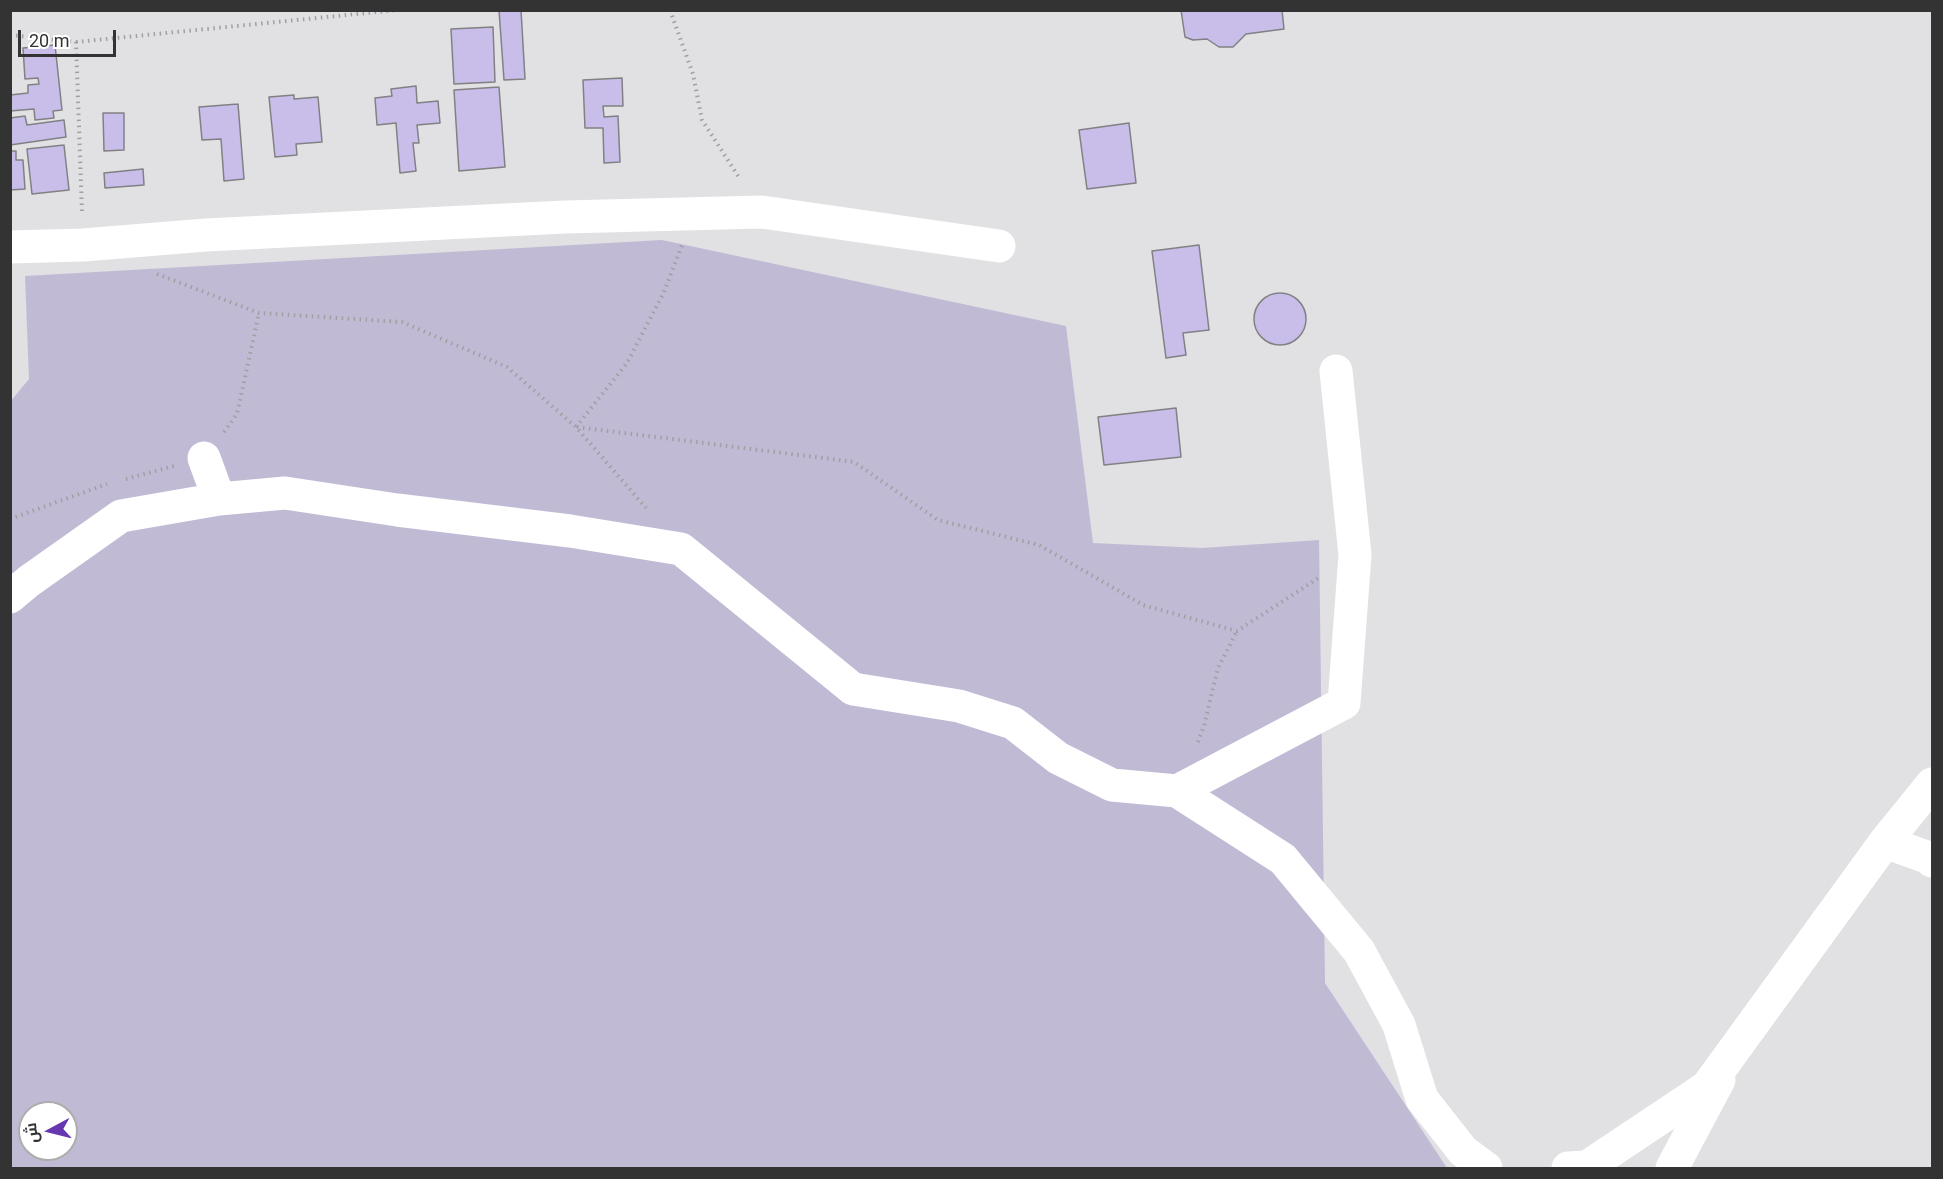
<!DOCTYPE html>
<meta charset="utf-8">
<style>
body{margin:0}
#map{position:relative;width:1943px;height:1179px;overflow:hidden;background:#e1e0e3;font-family:Roboto,Cairo,sans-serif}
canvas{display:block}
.frame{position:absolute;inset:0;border:12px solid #333334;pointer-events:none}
.north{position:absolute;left:18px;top:1101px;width:60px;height:60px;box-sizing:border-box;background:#fff;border:2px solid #adadae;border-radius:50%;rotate:263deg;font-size:16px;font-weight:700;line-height:24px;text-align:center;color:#333334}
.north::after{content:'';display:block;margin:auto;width:21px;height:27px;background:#6737af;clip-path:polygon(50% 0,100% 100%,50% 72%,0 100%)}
.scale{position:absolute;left:18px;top:30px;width:98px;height:27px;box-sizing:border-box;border:3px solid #333334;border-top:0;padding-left:8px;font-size:18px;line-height:21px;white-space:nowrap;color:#333334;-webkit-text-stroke:4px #fff;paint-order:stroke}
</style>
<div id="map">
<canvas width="1943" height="1179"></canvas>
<div class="frame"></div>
<div class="north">ش</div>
<div class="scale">20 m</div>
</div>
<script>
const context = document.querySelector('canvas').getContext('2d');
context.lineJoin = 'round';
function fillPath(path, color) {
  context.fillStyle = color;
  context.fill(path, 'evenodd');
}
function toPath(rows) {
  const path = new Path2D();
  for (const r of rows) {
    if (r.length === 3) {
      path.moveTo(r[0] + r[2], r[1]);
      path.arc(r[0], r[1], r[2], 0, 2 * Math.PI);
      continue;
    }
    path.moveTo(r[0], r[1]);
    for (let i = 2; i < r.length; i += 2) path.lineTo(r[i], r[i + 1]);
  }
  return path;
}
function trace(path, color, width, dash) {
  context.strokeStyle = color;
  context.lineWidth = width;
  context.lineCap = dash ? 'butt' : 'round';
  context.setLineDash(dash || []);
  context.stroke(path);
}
fillPath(toPath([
 [662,240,1066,326,1093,543,1202,548,1319,540,1325,983,1447,1168,11,1168,10,402,29,379,25,276],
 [30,1113,66,1113,66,1149,30,1149]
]), '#c1bad5');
const building = toPath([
 [499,10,521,10,525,79,504,80,499,10],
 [1181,10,1282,10,1284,29,1246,34,1233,47,1219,47,1207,39,1193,40,1185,37,1181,10],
 [493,27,495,82,454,84,451,29,493,27],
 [55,45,62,110,53,111,54,118,35,120,34,109,10,111,10,95,28,93,28,85,39,84,38,78,25,79,23,48,55,45],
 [622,78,623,106,603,106,604,117,618,116,620,162,604,163,603,128,585,128,583,80,622,78],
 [416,86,417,103,438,101,440,123,417,125,419,143,413,143,416,171,400,173,396,123,377,125,375,98,392,96,391,89,416,86],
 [499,87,505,167,459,171,454,90,499,87],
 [294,95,294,99,318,97,322,142,296,144,297,155,275,157,269,97,294,95],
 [238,104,244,179,224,181,221,139,202,140,199,107,238,104],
 [103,113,124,113,124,150,104,151,103,113],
 [25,116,27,125,64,120,66,137,10,145,10,118,25,116],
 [1129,123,1136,183,1087,189,1079,130,1129,123],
 [64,145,69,190,32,194,27,149,64,145],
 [10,151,16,151,16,160,23,160,25,189,10,190,10,151],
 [143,169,144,185,105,188,104,173,143,169],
 [1199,245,1209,330,1183,333,1186,355,1166,358,1152,251,1199,245],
 [1280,319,26],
 [1176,408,1181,457,1104,465,1098,417,1176,408]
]);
fillPath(building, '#c9bdea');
trace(building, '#818083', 1.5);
trace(toPath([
 [670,10,693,74,702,120,740,179],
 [10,35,76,42,82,212],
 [76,42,397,10],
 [157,274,259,313,402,322,507,367,576,427,646,508],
 [576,427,627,363,664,292,682,245],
 [577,427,854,462,938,520,1039,545,1143,605,1237,631,1320,577],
 [224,432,237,414,259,313],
 [126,479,174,466],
 [10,519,107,484],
 [1198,742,1204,726,1218,668,1237,631]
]), '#a09fa2', 4, [1.5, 4.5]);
trace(toPath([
 [10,247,83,245,206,235,565,217,762,212,999,246],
 [204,458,219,499,285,493,397,510,570,531,681,549,853,689,959,706,1013,723,1058,758,1112,785,1177,791,1283,859,1359,951,1399,1025,1422,1099,1463,1151,1486,1168],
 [10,597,29,581,121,516,219,499],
 [1177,791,1344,703,1355,555,1336,371],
 [1885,842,1932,859,1932,861],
 [1568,1168,1587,1167,1707,1087,1885,842,1932,784],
 [1672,1168,1719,1080]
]), '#fff', 33);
</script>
